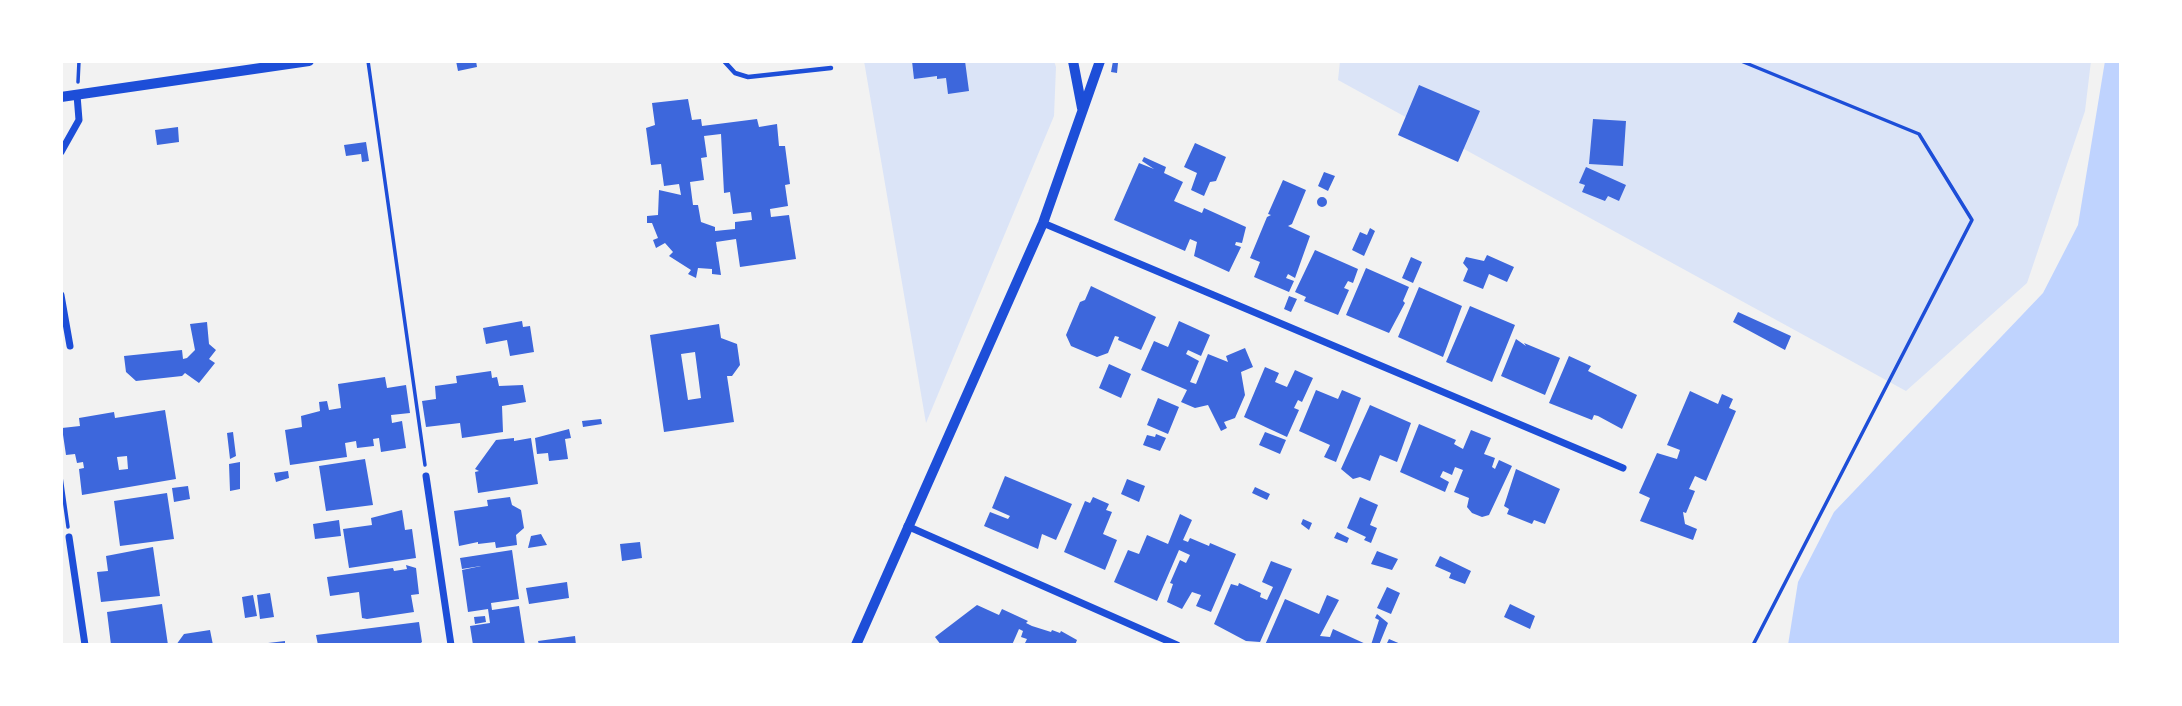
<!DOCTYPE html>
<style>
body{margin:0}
#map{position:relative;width:2182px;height:706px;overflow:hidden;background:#f2f2f2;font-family:"PT Sans",sans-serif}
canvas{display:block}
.frame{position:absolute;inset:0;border:63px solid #fff;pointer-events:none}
</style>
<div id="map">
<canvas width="2182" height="706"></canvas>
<div class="frame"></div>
</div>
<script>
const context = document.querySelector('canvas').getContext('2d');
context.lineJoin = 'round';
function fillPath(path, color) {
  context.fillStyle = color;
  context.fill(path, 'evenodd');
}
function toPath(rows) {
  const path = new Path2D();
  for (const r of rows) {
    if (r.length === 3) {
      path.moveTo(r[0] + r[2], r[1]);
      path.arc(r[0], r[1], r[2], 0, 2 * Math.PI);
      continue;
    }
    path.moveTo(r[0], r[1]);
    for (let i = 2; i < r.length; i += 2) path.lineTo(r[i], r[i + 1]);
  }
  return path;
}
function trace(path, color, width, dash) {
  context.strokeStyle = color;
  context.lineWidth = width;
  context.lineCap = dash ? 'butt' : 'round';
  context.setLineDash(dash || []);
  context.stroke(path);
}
fillPath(toPath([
 [864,61,1054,61,1056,67,1054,116,926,423],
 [1340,61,2091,61,2085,111,2027,283,1906,391,1338,80]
]), '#dbe4f7');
fillPath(toPath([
 [2105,61,2121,61,2121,645,1788,645,1798,582,1834,512,2043,293,2078,225]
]), '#bfd3fe');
fillPath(toPath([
 [456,61,476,61,477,67,458,71],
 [912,61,965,61,969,91,948,94,946,78,937,79,937,76,914,79],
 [1113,61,1118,63,1117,73,1111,72],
 [1419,85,1480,111,1458,162,1398,135],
 [688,99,692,120,701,119,702,126,757,119,759,127,777,124,779,146,785,146,790,184,785,185,788,206,770,209,771,217,789,215,796,259,740,267,736,239,716,242,721,275,712,274,712,269,698,268,696,278,688,274,691,270,669,256,673,252,665,243,656,248,653,240,658,238,652,223,647,223,647,216,658,215,659,190,681,195,679,184,664,186,661,164,651,165,646,128,655,125,652,103],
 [721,134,724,193,730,192,733,214,751,212,752,220,735,222,735,229,715,231,715,227,701,222,698,205,693,205,690,182,704,180,701,158,707,157,704,136],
 [1593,119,1626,121,1623,166,1589,164],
 [178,127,179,142,157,145,155,130],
 [366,142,369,161,362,162,361,154,346,156,344,145],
 [1195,143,1226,157,1216,181,1210,182,1204,196,1191,190,1197,173,1184,167],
 [1144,157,1166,167,1164,173,1183,182,1174,201,1202,213,1204,208,1246,227,1242,243,1236,242,1235,245,1241,247,1229,272,1194,256,1197,242,1190,239,1185,251,1114,220,1139,163,1154,169,1142,161],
 [1586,167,1626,185,1619,201,1608,196,1605,201,1582,192,1585,185,1579,183],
 [1324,172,1335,176,1328,191,1318,186],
 [1283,180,1306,190,1292,224,1288,226,1310,236,1295,278,1288,274,1286,278,1294,281,1289,292,1254,277,1260,262,1250,258,1267,217,1271,215,1268,214],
 [1322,202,5],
 [1370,228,1375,231,1364,256,1352,250,1360,232,1367,235],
 [1315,250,1358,269,1353,283,1348,281,1344,288,1349,290,1338,315,1304,301,1306,297,1295,292],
 [1487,255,1514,267,1507,282,1489,274,1483,289,1463,281,1468,269,1463,263,1466,257,1484,261],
 [1411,257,1422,262,1413,283,1402,278],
 [1366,268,1409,287,1403,301,1405,303,1389,333,1346,315],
 [1091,286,1156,317,1141,350,1118,340,1119,337,1115,336,1108,353,1097,357,1071,346,1066,335,1080,302,1085,300],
 [1419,287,1462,306,1443,357,1398,337],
 [1289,296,1297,299,1291,312,1284,309],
 [1470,306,1515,325,1492,382,1446,362],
 [1738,312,1791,336,1785,350,1733,322],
 [522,321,523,327,530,326,534,352,510,356,507,340,486,344,483,328],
 [1179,321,1210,335,1201,356,1188,350,1186,354,1199,361,1190,382,1196,384,1208,354,1228,362,1226,356,1245,348,1253,367,1241,372,1245,395,1235,418,1224,422,1227,428,1221,431,1208,405,1195,408,1181,402,1187,390,1141,370,1154,341,1168,347],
 [207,322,209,344,216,350,209,359,215,363,199,383,185,373,182,376,136,381,126,372,124,356,182,350,183,359,187,358,195,350,190,324],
 [719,324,721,338,737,344,740,365,732,376,727,376,734,422,664,432,650,335],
 [695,352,701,398,688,400,681,354],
 [1516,339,1526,346,1524,343,1560,358,1545,395,1501,376],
 [1569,356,1591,366,1588,371,1637,395,1622,429,1598,416,1594,415,1592,420,1549,403],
 [1109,364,1131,374,1121,398,1099,388],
 [1265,367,1279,373,1275,382,1287,387,1295,370,1313,378,1302,402,1298,400,1294,408,1299,410,1287,437,1244,417],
 [491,371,492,378,497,377,499,386,523,385,526,402,502,406,503,432,462,438,460,423,426,427,422,401,436,399,435,386,457,383,456,376],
 [385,377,387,388,406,385,410,413,391,415,392,423,402,421,406,448,381,452,379,438,373,439,374,446,357,448,356,441,345,443,347,457,290,465,285,430,302,427,301,416,320,411,319,402,327,401,329,410,341,408,338,384],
 [1316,390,1338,399,1342,390,1361,398,1336,462,1324,457,1330,445,1299,431],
 [1690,391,1718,404,1722,394,1733,399,1729,408,1736,411,1706,481,1695,476,1689,489,1695,491,1686,513,1683,512,1685,524,1697,529,1693,540,1640,521,1650,498,1639,493,1657,453,1677,459,1680,450,1667,445],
 [1158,398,1179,407,1168,434,1147,425],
 [1370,405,1411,423,1397,462,1380,455,1370,481,1360,477,1353,479,1341,469],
 [165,410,176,479,82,495,79,469,84,468,83,462,77,463,75,454,66,455,62,428,80,426,79,418,114,412,115,418],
 [127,456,128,469,119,470,117,457],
 [601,419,602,424,583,427,582,421],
 [1419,424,1456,440,1454,444,1463,449,1471,430,1491,438,1484,454,1495,458,1492,467,1495,469,1499,460,1512,466,1489,515,1482,517,1472,513,1467,507,1469,498,1454,492,1463,470,1455,467,1452,475,1443,471,1440,477,1449,482,1445,492,1400,472],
 [569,429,571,438,565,439,568,459,549,461,548,453,537,454,535,438],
 [233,432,236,456,230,459,227,433],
 [1265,432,1286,440,1280,454,1259,445],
 [1156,434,1166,438,1160,451,1143,445,1147,435,1155,437],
 [514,438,514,441,531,438,538,484,478,493,475,472,479,471,475,469,496,440],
 [365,459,373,505,326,511,319,466],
 [240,462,240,489,230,491,229,464],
 [1516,469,1560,489,1545,524,1534,520,1532,524,1507,514,1509,509,1504,506],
 [288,471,289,478,276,482,274,473],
 [1005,476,1072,504,1056,540,1042,534,1038,549,984,526,990,512,1008,519,1010,516,992,508],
 [1127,479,1145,486,1139,502,1121,494],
 [188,486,190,499,174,502,172,488],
 [1255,487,1270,494,1267,500,1252,493],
 [167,493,174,539,120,546,114,501],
 [510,497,512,505,521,510,524,528,516,535,517,545,496,548,495,542,478,544,478,542,459,546,454,511,488,506,487,500],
 [1093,497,1109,504,1106,510,1112,512,1103,534,1117,540,1105,570,1064,552,1085,501,1090,503],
 [1360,497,1378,505,1370,525,1377,528,1371,543,1364,540,1366,537,1347,528],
 [402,510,405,530,412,529,416,558,349,568,343,529,372,525,371,518],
 [1180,514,1192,520,1183,540,1188,542,1190,538,1209,546,1210,543,1236,554,1211,612,1196,606,1201,595,1192,592,1182,609,1167,602,1173,584,1170,583,1180,560,1186,563,1190,555,1179,550,1157,601,1114,582,1128,550,1139,554,1147,535,1168,544],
 [1303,519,1312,523,1309,530,1301,524],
 [339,520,341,536,315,539,313,524],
 [1337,532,1349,538,1347,543,1334,538],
 [541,534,547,545,528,548,531,536],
 [640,542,642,558,622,561,620,544],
 [153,547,160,596,101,602,97,572,108,571,106,556],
 [512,550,519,599,491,603,492,610,519,606,525,645,473,645,470,626,490,623,488,609,468,612,462,570,481,566,462,569,460,558],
 [1377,551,1398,559,1392,570,1371,564],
 [1440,556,1471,571,1465,584,1449,578,1451,573,1435,566],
 [1271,561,1292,569,1260,642,1246,641,1214,624,1231,584,1238,586,1239,583,1261,593,1260,597,1267,600,1273,587,1262,582],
 [406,565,416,568,419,594,411,595,414,612,367,619,362,618,359,592,330,596,327,577,393,568,394,571,407,569],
 [567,582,569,598,529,604,526,588],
 [1387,587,1400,593,1391,614,1377,608],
 [270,593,274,617,260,619,257,595],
 [253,595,257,616,245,618,242,597],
 [1327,595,1339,600,1320,636,1330,637,1333,629,1368,645,1265,645,1285,599,1319,614],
 [162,604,168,645,111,645,107,612],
 [1510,604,1535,616,1530,629,1504,617],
 [977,605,999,615,1002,609,1028,621,1026,623,1032,626,1051,632,1052,630,1060,633,1061,631,1077,640,1075,645,1024,645,1027,639,1021,637,1023,631,1019,629,1012,645,941,645,935,637],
 [1377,614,1388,623,1379,645,1371,645,1379,620,1375,618],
 [485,616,486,622,475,624,474,617],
 [419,622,422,642,418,645,318,645,316,635],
 [210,630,213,645,176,645,184,634],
 [575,636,576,645,539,645,538,641],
 [1389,639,1403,645,1386,645],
 [285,641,285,645,268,645,268,643]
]), '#3d67dc');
trace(toPath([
 [368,61,425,465],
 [1741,61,1919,134,1972,220,1753,645],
 [78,82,79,61],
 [61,477,68,527]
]), '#1d4ed8', 3.5);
trace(toPath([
 [724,61,735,73,748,77,831,68]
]), '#1d4ed8', 4.5);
trace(toPath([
 [61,152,79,120,77,95],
 [1043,223,1623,468],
 [61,295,70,346],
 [426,476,451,645],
 [907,526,1177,645],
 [69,537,85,645]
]), '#1d4ed8', 7);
trace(toPath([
 [1073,61,1082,108],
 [61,97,309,61],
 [856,645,1043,223,1100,61]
]), '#1d4ed8', 10);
</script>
